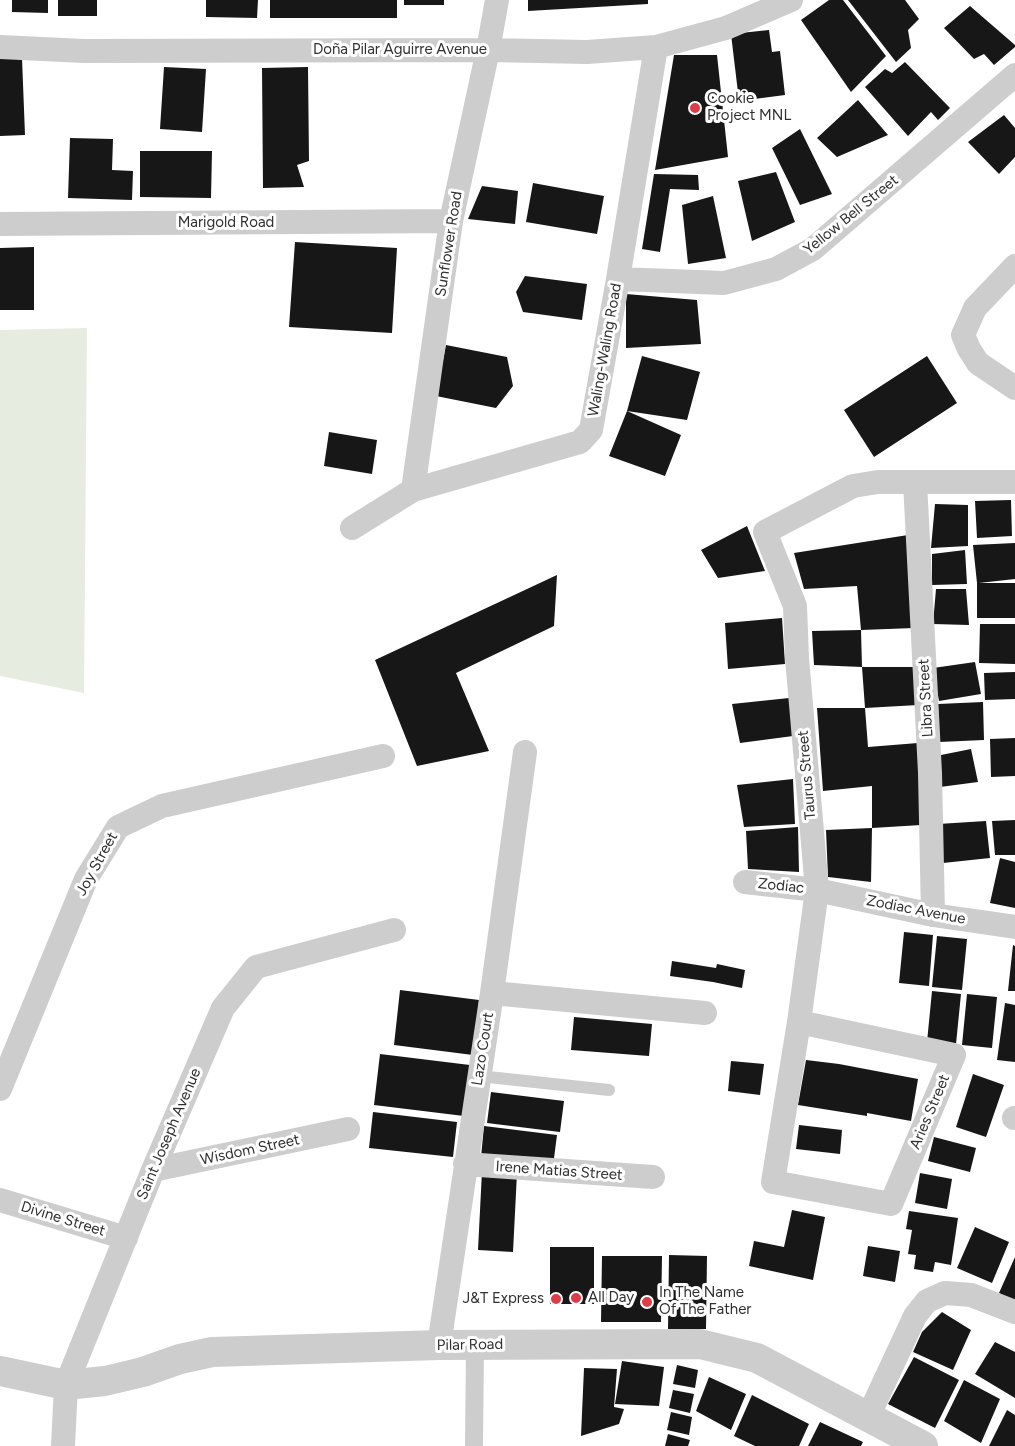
<!DOCTYPE html>
<meta charset="utf-8">
<style>
body{margin:0}
canvas{display:block;background:#fff}
</style>
<canvas width="1015" height="1446"></canvas>
<script>
const context = document.querySelector('canvas').getContext('2d');
context.lineJoin = 'round';
function fillPath(path, color) {
  context.fillStyle = color;
  context.fill(path, 'evenodd');
}
function toPath(rows) {
  const path = new Path2D();
  for (const r of rows) {
    path.moveTo(r[0], r[1]);
    for (let i = 2; i < r.length; i += 2) path.lineTo(r[i], r[i + 1]);
  }
  return path;
}
function trace(path, color, width, dash) {
  context.strokeStyle = color;
  context.lineWidth = width;
  context.lineCap = dash ? 'butt' : 'round';
  context.setLineDash(dash || []);
  context.stroke(path);
}
function label(font, color, halo, rows, align = 'center') {
  context.font = font + ' Figtree,sans-serif';
  context.lineWidth = 6;
  context.setLineDash([]);
  context.textBaseline = 'middle';
  context.strokeStyle = halo;
  context.fillStyle = color;
  for (const [text, x, y, turn = 0] of rows) {
    context.save();
    context.translate(x, y);
    context.rotate((+turn || 0) * Math.PI / 180);
    context.textAlign = isNaN(turn) ? turn : align;
    if (halo) context.strokeText(text, 0, 0);
    context.fillText(text, 0, 0);
    context.restore();
  }
}
fillPath(toPath([
 [87,328,84,693,0,676,0,330]
]), '#e6ecdf');
fillPath(toPath([
 [12,0,48,0,48,13,12,12],
 [58,0,97,0,97,16,58,16],
 [206,0,258,0,257,18,206,17],
 [270,0,397,0,397,18,270,18],
 [404,0,444,0,444,5,404,5],
 [528,0,648,0,648,4,528,11],
 [829,0,843,0,886,56,851,92,801,20],
 [848,0,905,0,919,19,908,30,911,48,896,62],
 [970,6,1015,45,1015,47,994,65,984,54,974,59,944,28],
 [769,30,772,52,780,51,785,95,739,101,731,34],
 [674,55,717,55,728,157,655,170],
 [0,58,22,58,25,135,0,136],
 [905,62,950,108,938,120,931,112,908,136,865,87,885,69,892,73],
 [164,67,206,69,202,132,160,129],
 [308,67,309,161,297,165,304,187,263,188,262,68],
 [858,100,888,135,837,157,817,138],
 [1004,115,1015,128,1015,157,999,174,968,142],
 [800,129,832,194,800,205,772,148],
 [70,138,113,139,112,170,133,171,132,200,68,198],
 [140,151,212,151,211,198,140,197],
 [776,172,795,222,752,241,738,181],
 [654,174,698,175,699,190,670,189,660,252,642,249],
 [533,183,604,196,597,234,526,222],
 [482,186,518,191,515,224,468,219],
 [713,196,726,258,688,264,682,205],
 [295,242,397,248,392,333,289,327],
 [34,247,34,310,0,310,0,248],
 [525,276,587,284,582,320,523,312,516,292],
 [626,294,697,300,701,344,626,348],
 [446,345,507,357,513,386,496,408,436,396],
 [642,356,700,372,687,420,627,411],
 [927,356,957,403,874,457,844,410],
 [627,411,681,435,665,476,609,456],
 [329,432,377,440,372,474,324,466],
 [1011,500,1012,536,977,538,975,501],
 [935,504,968,505,968,546,931,548],
 [747,526,765,571,718,578,701,550],
 [908,535,914,628,861,630,862,667,915,667,918,705,865,708,868,747,918,743,921,825,872,828,872,786,823,791,817,708,865,708,862,667,814,665,812,631,861,630,857,586,804,589,794,553],
 [1015,543,1015,579,979,583,1015,583,1015,618,977,618,977,583,973,545],
 [965,550,967,584,932,585,932,554],
 [557,575,554,626,456,673,489,751,417,766,375,660],
 [936,589,966,589,969,625,933,624],
 [782,618,785,664,728,669,725,623],
 [980,624,1015,624,1015,664,979,663],
 [975,662,981,694,939,701,933,668],
 [1015,672,1015,699,985,700,984,673],
 [789,698,793,736,740,743,732,704],
 [983,702,984,740,939,742,938,704],
 [1015,738,1015,776,991,777,990,739],
 [971,749,978,782,940,787,941,755],
 [793,779,795,824,744,827,737,785],
 [1015,820,1015,855,995,855,992,821],
 [986,821,990,858,943,863,938,824],
 [798,827,799,872,748,869,746,831],
 [872,828,871,882,828,877,826,830],
 [1000,858,1015,862,1015,908,990,903],
 [904,932,933,935,929,986,899,983],
 [937,936,967,939,962,990,932,987],
 [1013,945,1015,946,1015,991,1008,991],
 [672,961,716,968,717,964,745,970,742,988,713,982,670,976],
 [400,990,479,1000,473,1055,394,1045],
 [932,991,961,994,956,1044,927,1042],
 [967,994,997,997,992,1048,962,1045],
 [1005,1003,1015,1005,1015,1062,997,1060],
 [574,1017,652,1024,649,1056,571,1050],
 [380,1054,478,1066,472,1117,374,1105],
 [806,1060,839,1064,918,1079,911,1121,867,1113,867,1116,798,1105],
 [731,1061,764,1064,760,1095,728,1091],
 [973,1074,1004,1085,986,1137,956,1127],
 [491,1092,564,1101,560,1132,487,1123],
 [373,1112,457,1122,453,1157,369,1148],
 [799,1125,842,1130,840,1154,796,1149],
 [484,1126,557,1135,553,1166,481,1157],
 [934,1137,976,1148,970,1172,928,1161],
 [482,1171,517,1173,513,1252,478,1250],
 [920,1173,952,1179,947,1209,915,1203],
 [792,1210,825,1217,813,1280,749,1266,754,1241,784,1247],
 [909,1211,958,1218,951,1265,935,1262,933,1272,914,1269,916,1255,908,1254,912,1230,906,1229],
 [975,1227,1009,1242,992,1283,957,1268],
 [868,1246,900,1251,895,1282,863,1276],
 [550,1247,594,1247,594,1304,550,1304],
 [669,1255,707,1256,706,1329,668,1329],
 [602,1256,662,1256,661,1322,601,1322],
 [1015,1257,1015,1302,999,1293],
 [942,1312,971,1330,953,1370,913,1352,922,1332],
 [995,1342,1015,1352,1015,1398,975,1374],
 [914,1357,959,1380,935,1428,888,1404],
 [622,1361,664,1367,659,1406,615,1404],
 [677,1365,698,1370,695,1388,673,1384],
 [584,1368,617,1369,614,1407,624,1409,619,1424,581,1436],
 [709,1377,746,1394,731,1430,696,1411],
 [964,1380,1000,1399,981,1443,944,1421],
 [673,1390,694,1394,690,1413,669,1408],
 [752,1395,809,1424,799,1446,755,1446,734,1436],
 [1007,1410,1015,1415,1015,1446,989,1446],
 [671,1412,692,1417,689,1435,667,1430],
 [820,1422,863,1442,861,1446,808,1446],
 [668,1434,690,1440,688,1446,665,1446]
]), '#171717');
trace(toPath([
 [479,1076,609,1090]
]), '#cdcdcd', 12);
trace(toPath([
 [474,1446,475,1345]
]), '#cdcdcd', 18);
trace(toPath([
 [0,47,84,51,488,50,587,52,656,47,726,28,791,0],
 [0,224,451,221],
 [1015,266,975,308,963,335,969,349,978,363,1015,388],
 [618,279,724,283,776,269,813,249,1015,75],
 [915,482,930,773,933,915],
 [413,490,451,221,488,50,497,0],
 [352,528,413,490,580,442,591,430,618,279,656,47],
 [745,882,817,890,933,915,1015,927],
 [492,993,705,1013],
 [799,1022,954,1055,891,1204,773,1182,799,1022,817,890,797,658,795,606,765,532,853,486,878,482,1015,482],
 [0,1089,86,879,118,827,162,806,383,756],
 [1014,1118,1015,1118],
 [465,1164,653,1177],
 [153,1170,348,1129],
 [0,1200,126,1238],
 [439,1345,492,993,525,752],
 [868,1417,915,1316,927,1301,945,1293,971,1295,1015,1312],
 [63,1446,66,1385,153,1170,223,1008,256,967,394,930]
]), '#cdcdcd', 24);
trace(toPath([
 [0,1371,66,1385,105,1381,143,1372,180,1359,212,1352,439,1345,700,1344,757,1358,923,1446]
]), '#cdcdcd', 30);
for (const [x, y, r, color] of [
 [695,108,6,"#dc3d48"],
 [576,1298,6,"#dc3d48"],
 [556,1299,6,"#dc3d48"],
 [647,1302,6,"#dc3d48"]
]) {
  const dot = new Path2D();
  dot.arc(x, y, r, 0, 2 * Math.PI);
  context.fillStyle = color;
  context.fill(dot);
  trace(dot, '#fff', 2);
}
label('15px', '#303030', '#fff', [
 ["Doña Pilar Aguirre Avenue",400,50],
 ["Yellow Bell Street",851,215,-39],
 ["Marigold Road",226,223],
 ["Sunflower Road",449,244,-81],
 ["Waling-Waling Road",605,350,-80],
 ["Libra Street",926,698,-93],
 ["Taurus Street",807,775,-95],
 ["Joy Street",97,864,-61],
 ["Zodiac",781,886,6],
 ["Zodiac Avenue",916,910,11],
 ["Lazo Court",483,1049,-81],
 ["Aries Street",930,1112,-67],
 ["Saint Joseph Avenue",169,1134,-67],
 ["Wisdom Street",250,1150,-12],
 ["Irene Matias Street",559,1171,4],
 ["Divine Street",63,1219,17],
 ["Pilar Road",470,1345,-1]
]);
label('15px', '#303030', '#fff', [
 ["Cookie",707,99],
 ["Project MNL",707,116],
 ["In The Name",659,1293],
 ["Of The Father",659,1310],
 ["All Day",588,1298],
 ["J&T Express",544,1299,"right"]
], 'left');
</script>
